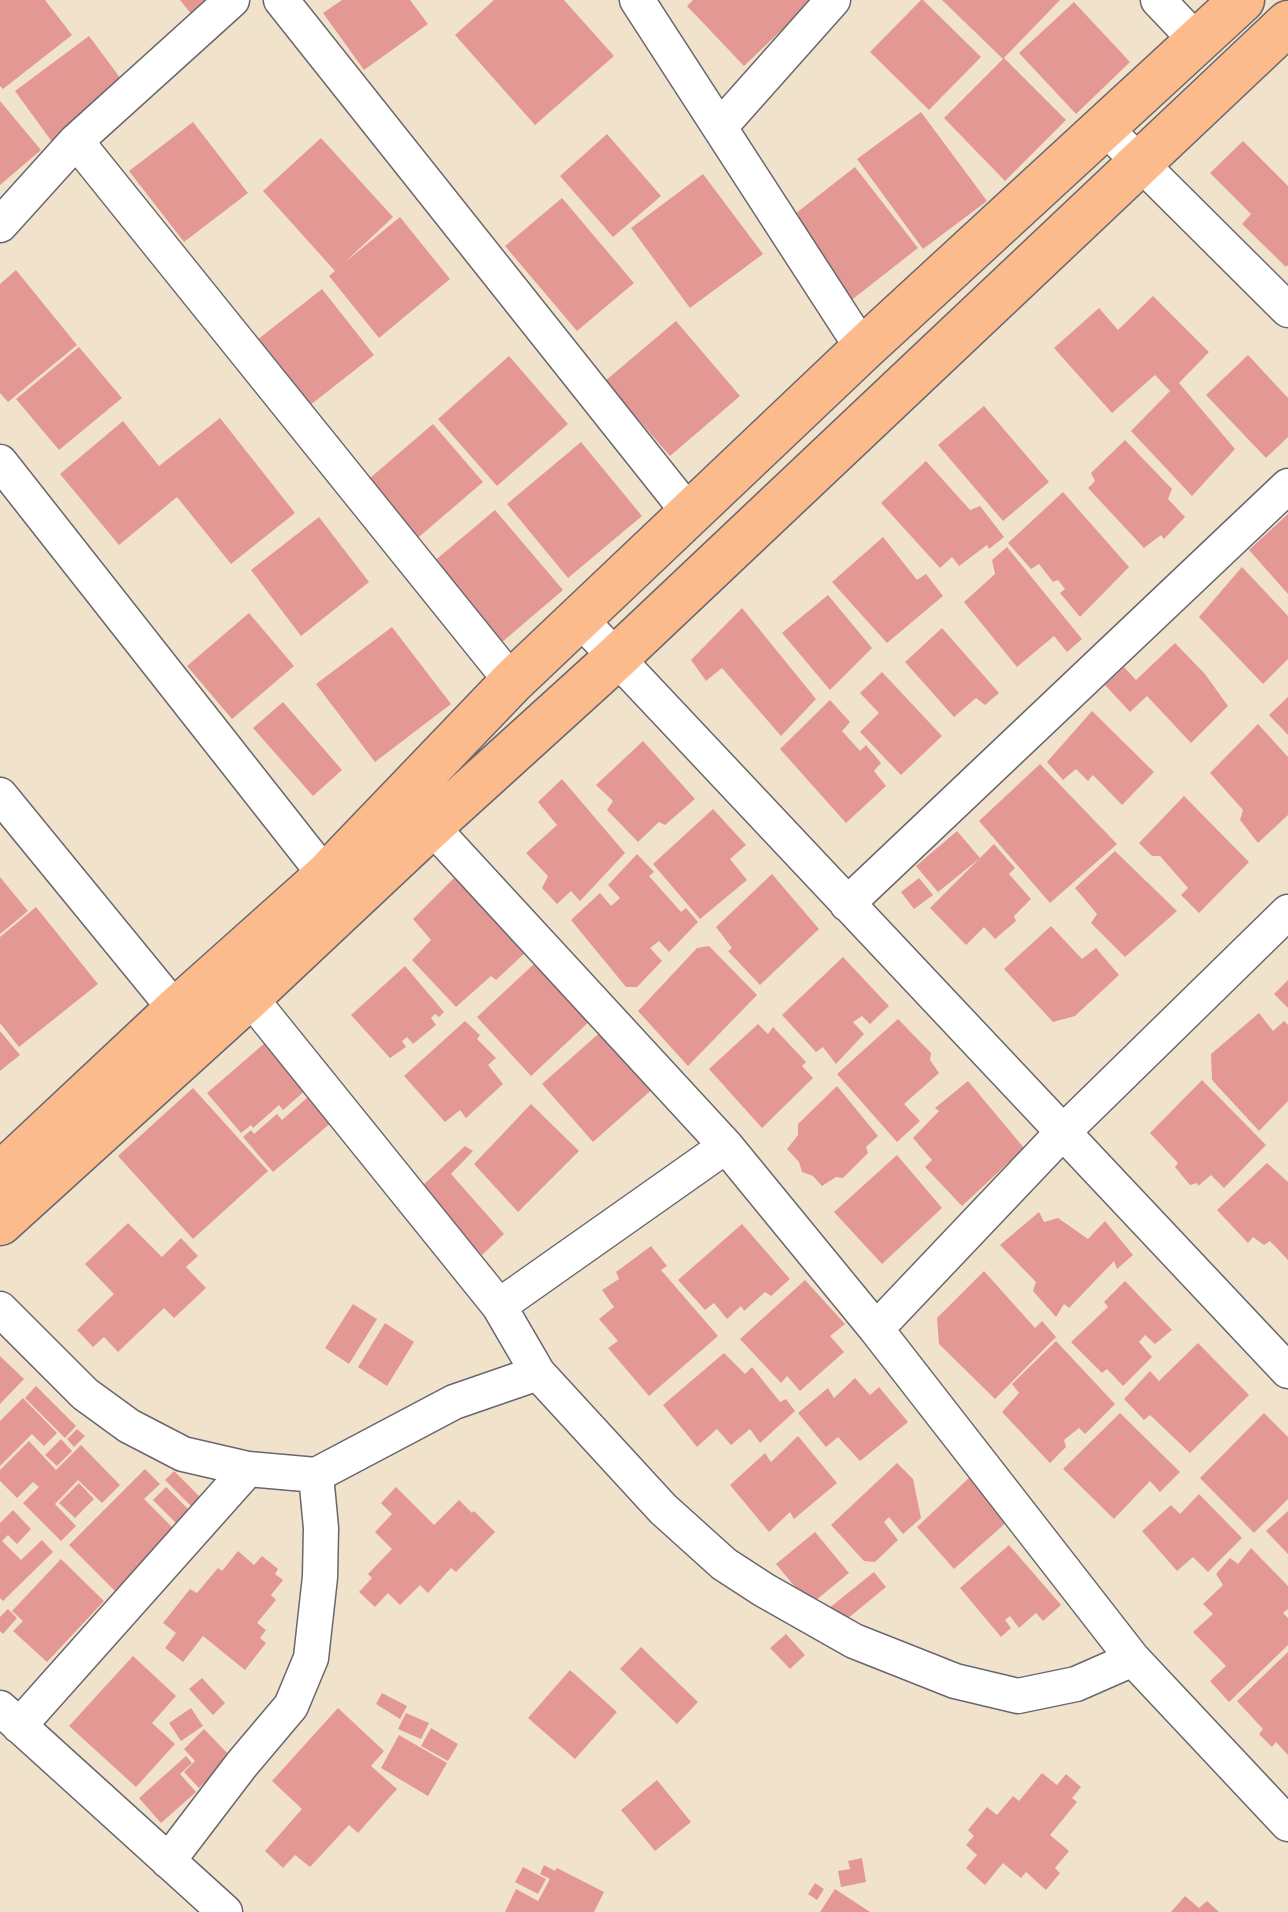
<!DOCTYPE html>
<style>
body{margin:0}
canvas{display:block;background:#f1e3cb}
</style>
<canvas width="1288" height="1912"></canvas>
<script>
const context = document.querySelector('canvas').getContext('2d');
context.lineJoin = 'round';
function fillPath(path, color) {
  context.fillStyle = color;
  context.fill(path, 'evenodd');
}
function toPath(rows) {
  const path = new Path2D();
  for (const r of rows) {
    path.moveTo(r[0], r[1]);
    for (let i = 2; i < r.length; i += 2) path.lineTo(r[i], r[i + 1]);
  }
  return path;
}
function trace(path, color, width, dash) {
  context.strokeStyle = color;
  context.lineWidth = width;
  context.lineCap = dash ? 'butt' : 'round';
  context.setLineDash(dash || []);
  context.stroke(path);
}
fillPath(toPath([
 [0,0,45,0,72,35,3,89,0,86],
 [180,0,219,0,195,19],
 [342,0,410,0,428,24,364,70,323,13],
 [494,0,564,0,614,56,535,125,455,35],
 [693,0,813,0,744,66,687,6],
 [921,0,923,0,981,57,929,110,870,52],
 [942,0,1060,0,1003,59],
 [1074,2,1130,62,1076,114,1019,53],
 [89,36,130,91,55,146,15,91],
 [1004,58,1066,120,1005,181,944,118],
 [0,101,41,150,0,185],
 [921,112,987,201,923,249,857,159],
 [193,122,248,193,184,242,129,171],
 [607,134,661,196,613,237,560,176],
 [321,138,393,217,344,263,400,217,450,279,379,338,329,276,335,271,263,191],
 [1243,141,1288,186,1288,265,1286,267,1242,224,1251,214,1210,173],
 [855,167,918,248,849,302,786,221],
 [703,174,763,254,690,308,631,228],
 [562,198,634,283,577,331,505,246],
 [16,270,77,345,8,402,0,393,0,284],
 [322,289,374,355,309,406,257,340],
 [1153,296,1209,352,1179,383,1235,449,1192,496,1131,431,1170,391,1155,375,1112,413,1054,348,1099,308,1118,330],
 [676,321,740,396,670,456,605,381],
 [79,347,122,398,59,450,16,399],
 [1248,355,1288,398,1288,437,1266,458,1206,395],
 [509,356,568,424,497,486,438,419],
 [984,406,1049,482,1003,521,938,445],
 [220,418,295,513,231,564,177,497,119,545,60,474,123,421,159,466],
 [433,424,483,482,413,542,363,484],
 [1125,440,1172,489,1168,499,1185,517,1164,539,1161,535,1144,548,1088,488,1095,481,1091,473],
 [581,442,642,516,568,578,507,504],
 [926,461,970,510,980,506,1004,537,989,549,987,545,959,566,952,557,940,568,881,503],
 [1063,492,1129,567,1080,617,1060,593,1065,589,1058,580,1053,582,1039,564,1031,569,1008,543],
 [495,510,563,590,494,649,426,568],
 [1288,514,1288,594,1249,550],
 [319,517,369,582,301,636,251,570],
 [883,537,917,580,926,574,943,596,887,643,832,582],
 [1007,547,1082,639,1067,652,1054,636,1017,667,964,602,995,574,992,560],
 [1242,567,1288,616,1288,659,1263,684,1199,617],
 [828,595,872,648,830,690,782,633],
 [742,608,816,699,781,736,722,668,706,681,691,660],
 [249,613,294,666,232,719,187,666],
 [392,627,451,704,375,762,316,684],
 [942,628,999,693,985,705,976,698,954,717,905,662],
 [1175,643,1205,674,1228,706,1191,743,1147,696,1130,712,1105,685,1124,667,1136,680],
 [882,672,942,736,901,775,860,732,879,713,860,693],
 [1288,697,1288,735,1269,715],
 [830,700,850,722,842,731,860,751,866,745,881,763,874,771,886,786,846,823,780,749],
 [283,702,342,770,313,796,253,728],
 [1092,711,1154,772,1122,805,1093,775,1088,781,1076,769,1063,780,1047,762],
 [1258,724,1288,757,1288,815,1258,843,1240,820,1243,810,1210,773],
 [643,741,695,799,665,825,659,822,638,842,607,810,613,801,596,785],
 [1040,764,1117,844,1050,903,979,821],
 [562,779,625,853,580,901,571,891,557,904,542,888,548,876,526,853,557,825,538,802],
 [1184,796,1249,862,1199,913,1181,895,1188,888,1160,856,1152,856,1139,843],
 [713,809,746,845,730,859,747,880,700,919,653,864],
 [957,831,980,858,938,892,916,866],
 [994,844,1015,868,1009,874,1031,899,1014,916,1016,921,995,939,984,927,966,945,930,908],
 [1115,851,1177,911,1125,957,1091,923,1097,914,1075,888],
 [637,854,654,872,649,876,681,912,686,908,698,922,669,952,659,941,650,948,662,961,637,987,626,987,571,920,600,893,611,906,620,898,608,885],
 [458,874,527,951,496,980,491,976,456,1007,412,960,431,940,413,919],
 [772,874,819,929,760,985,728,951,732,948,716,927],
 [0,877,28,911,0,934],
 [919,878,933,895,914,909,901,892],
 [36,907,98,984,19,1047,0,1023,0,937],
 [1051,926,1082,959,1096,948,1119,975,1075,1016,1053,1022,1004,969],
 [709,946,757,995,688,1066,638,1011,697,948],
 [843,957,889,1006,870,1024,862,1016,853,1022,864,1034,836,1064,823,1047,816,1052,782,1015],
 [534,964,591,1020,531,1076,477,1017],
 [405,966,444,1012,439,1017,435,1014,431,1018,436,1025,413,1044,407,1037,402,1041,406,1047,390,1058,351,1015],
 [1288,980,1288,1008,1274,994],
 [1259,1013,1273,1031,1284,1021,1288,1025,1288,1101,1259,1131,1212,1080,1211,1054],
 [898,1019,931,1053,930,1060,939,1073,904,1104,920,1121,897,1142,837,1074],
 [465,1021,480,1035,477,1039,496,1058,488,1065,503,1084,466,1118,460,1110,445,1122,404,1076],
 [758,1024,768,1034,773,1027,806,1062,802,1066,813,1078,762,1128,709,1069],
 [605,1028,656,1086,593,1142,542,1084],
 [0,1031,20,1055,0,1071],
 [266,1042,307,1089,283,1110,279,1105,253,1128,251,1125,241,1133,207,1093],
 [1202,1080,1266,1145,1224,1188,1211,1175,1198,1186,1197,1183,1190,1185,1175,1167,1178,1163,1150,1133],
 [968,1081,1024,1148,962,1206,925,1167,932,1160,913,1138,939,1111,935,1108],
 [837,1086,878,1136,866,1147,868,1153,843,1178,836,1177,822,1186,813,1176,802,1172,799,1162,787,1149,798,1135,798,1124],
 [193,1088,268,1171,193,1239,118,1156],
 [309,1096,332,1122,273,1172,243,1137,251,1130,254,1134,277,1114,282,1120],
 [531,1104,579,1151,518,1212,474,1164],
 [465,1146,473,1151,451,1174,504,1234,482,1255,420,1188],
 [897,1155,942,1208,882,1264,834,1212],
 [1267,1163,1288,1182,1288,1260,1270,1241,1264,1245,1253,1237,1248,1243,1217,1210],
 [1039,1212,1044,1222,1058,1218,1088,1239,1105,1221,1133,1255,1117,1269,1114,1261,1069,1308,1064,1304,1056,1317,1033,1291,1036,1282,1000,1245],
 [128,1223,162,1257,181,1238,198,1256,186,1267,206,1288,174,1318,164,1308,118,1352,104,1337,93,1347,77,1330,114,1294,85,1264],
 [742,1224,790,1279,771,1296,765,1292,744,1311,741,1306,727,1319,714,1303,705,1310,678,1280],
 [651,1246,667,1266,661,1270,718,1336,649,1396,608,1348,618,1341,599,1319,614,1307,602,1290,619,1279,616,1272],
 [984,1271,1035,1328,1042,1321,1056,1337,995,1399,939,1344,937,1318],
 [805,1280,845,1324,830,1336,844,1352,800,1391,787,1376,781,1383,740,1339],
 [1125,1281,1172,1330,1155,1344,1145,1335,1139,1342,1152,1357,1123,1386,1107,1369,1102,1373,1071,1342,1108,1307,1104,1302],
 [353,1304,377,1319,349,1364,325,1348],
 [385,1323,414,1342,387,1386,358,1367],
 [1056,1341,1115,1404,1085,1434,1079,1428,1064,1440,1066,1447,1050,1463,1002,1412,1019,1393,1012,1384],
 [1198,1343,1249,1395,1190,1453,1150,1415,1144,1420,1124,1399,1150,1371,1159,1381],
 [724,1353,745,1374,752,1367,780,1402,786,1399,795,1411,760,1443,750,1429,731,1445,717,1429,697,1447,663,1405],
 [0,1356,24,1379,0,1404],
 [855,1378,870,1395,879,1387,908,1422,860,1461,838,1437,826,1447,798,1413,828,1388,834,1398],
 [36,1386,76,1426,65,1438,25,1398],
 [23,1398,57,1433,44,1446,32,1434,0,1466,0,1421],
 [1120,1413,1180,1472,1160,1492,1150,1481,1114,1519,1063,1469],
 [1264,1413,1288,1437,1288,1499,1254,1533,1200,1478],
 [77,1429,85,1436,74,1447,67,1439],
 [798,1436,837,1483,794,1519,790,1512,769,1532,730,1485,765,1453,771,1462],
 [61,1439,72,1451,57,1466,45,1455],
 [29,1441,56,1470,81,1445,120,1485,102,1503,78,1480,55,1504,76,1526,61,1541,23,1503,39,1487,33,1482,17,1498,0,1481,0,1470],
 [897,1463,913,1479,921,1518,903,1534,889,1517,884,1522,898,1540,875,1562,864,1561,831,1525],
 [145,1469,160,1484,144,1499,179,1534,119,1595,69,1545],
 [174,1471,200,1497,191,1506,165,1480],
 [970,1477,1009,1520,954,1569,917,1527],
 [79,1483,94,1499,75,1518,59,1503],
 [166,1487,197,1518,184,1531,153,1500],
 [396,1487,434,1525,459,1500,472,1513,474,1511,495,1532,456,1572,451,1568,428,1593,420,1585,400,1605,388,1593,375,1607,359,1592,372,1578,368,1574,392,1549,375,1532,392,1514,381,1503],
 [1199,1494,1242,1538,1208,1572,1193,1557,1177,1571,1142,1531,1171,1505,1180,1514],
 [13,1510,31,1529,17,1544,8,1535,2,1541,21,1560,42,1540,53,1552,3,1601,0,1598,0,1523],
 [1288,1511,1288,1554,1266,1531],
 [815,1532,849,1573,810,1605,776,1564],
 [1009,1545,1061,1605,1043,1621,1036,1613,1019,1628,1010,1616,1005,1620,1011,1628,1001,1637,960,1588],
 [1251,1548,1288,1586,1288,1609,1283,1613,1288,1618,1288,1645,1229,1702,1210,1681,1226,1666,1193,1632,1213,1614,1203,1604,1223,1585,1216,1574,1230,1558,1238,1564],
 [238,1551,254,1565,262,1556,278,1569,275,1574,283,1580,271,1595,276,1600,257,1623,266,1630,260,1638,266,1643,245,1670,203,1636,183,1662,165,1648,176,1633,163,1623,190,1589,197,1593,218,1568,222,1571],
 [61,1559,104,1601,47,1662,13,1631,23,1621,12,1611],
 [874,1572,886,1587,841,1624,828,1609],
 [8,1609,17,1618,3,1634,0,1631,0,1617],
 [786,1634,805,1655,790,1669,770,1648],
 [641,1647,698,1702,677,1724,620,1669],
 [1288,1652,1288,1755,1276,1742,1272,1747,1259,1734,1263,1729,1237,1701],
 [133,1656,176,1696,152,1723,175,1744,136,1787,69,1726],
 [570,1670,617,1712,575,1759,528,1718],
 [202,1678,225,1703,213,1715,189,1689],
 [382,1693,407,1706,400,1719,376,1704],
 [191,1708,203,1726,181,1741,169,1723],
 [338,1708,384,1751,371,1766,397,1789,358,1833,349,1825,310,1867,295,1855,283,1868,265,1851,302,1809,272,1781],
 [406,1713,429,1723,421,1739,398,1729],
 [431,1728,458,1744,448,1761,421,1746],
 [204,1729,231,1757,199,1788,184,1772,195,1761,184,1749],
 [399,1735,447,1763,428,1796,381,1768],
 [186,1756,192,1763,180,1774,196,1792,161,1823,139,1798],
 [1042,1773,1057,1785,1066,1774,1081,1787,1072,1798,1077,1802,1050,1835,1069,1851,1055,1868,1060,1873,1046,1890,1026,1872,1021,1878,1003,1863,985,1885,966,1868,977,1855,966,1845,974,1836,968,1830,987,1807,997,1815,1013,1796,1019,1801],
 [657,1780,691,1822,655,1851,621,1810],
 [862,1858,866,1882,841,1887,838,1871,850,1869,848,1861],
 [544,1865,555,1871,557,1868,604,1892,594,1912,505,1912,516,1889,538,1901,550,1879,540,1874],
 [523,1867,546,1879,538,1894,515,1882],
 [815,1883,824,1889,817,1900,808,1894],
 [835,1889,870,1912,820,1912],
 [1185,1896,1199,1908,1207,1901,1219,1912,1171,1912]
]), '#e49894');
const minor = toPath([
 [281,0,690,514],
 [637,0,863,349],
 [1158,0,1197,41],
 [720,127,833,0],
 [1105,128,1288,310],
 [76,141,512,682],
 [0,225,76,141,232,0],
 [0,462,326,876],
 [579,618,1288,1371],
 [0,795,176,1010],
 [431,826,726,1146,876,1329,1133,1659,1288,1824],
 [847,904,1288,486],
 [235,979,499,1306,538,1373,663,1509,724,1564,764,1590,854,1641,955,1681,1018,1696,1076,1684,1133,1659],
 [499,1306,726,1146],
 [0,1309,85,1394,129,1426,183,1454,248,1469,316,1475,321,1528,320,1577,311,1658,291,1706,242,1764,168,1861],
 [876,1329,1063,1132,1288,912],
 [316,1475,454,1402,538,1373],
 [0,1708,225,1912],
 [19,1726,248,1469]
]);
const primary = toPath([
 [0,1175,176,1010,326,876,512,682,863,349,1242,0],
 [0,1223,249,997,431,826,616,658,1288,23]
]);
trace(minor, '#6a666d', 37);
trace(primary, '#6a666d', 47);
trace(minor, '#fff', 34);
trace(primary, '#fbbb8c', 44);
</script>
